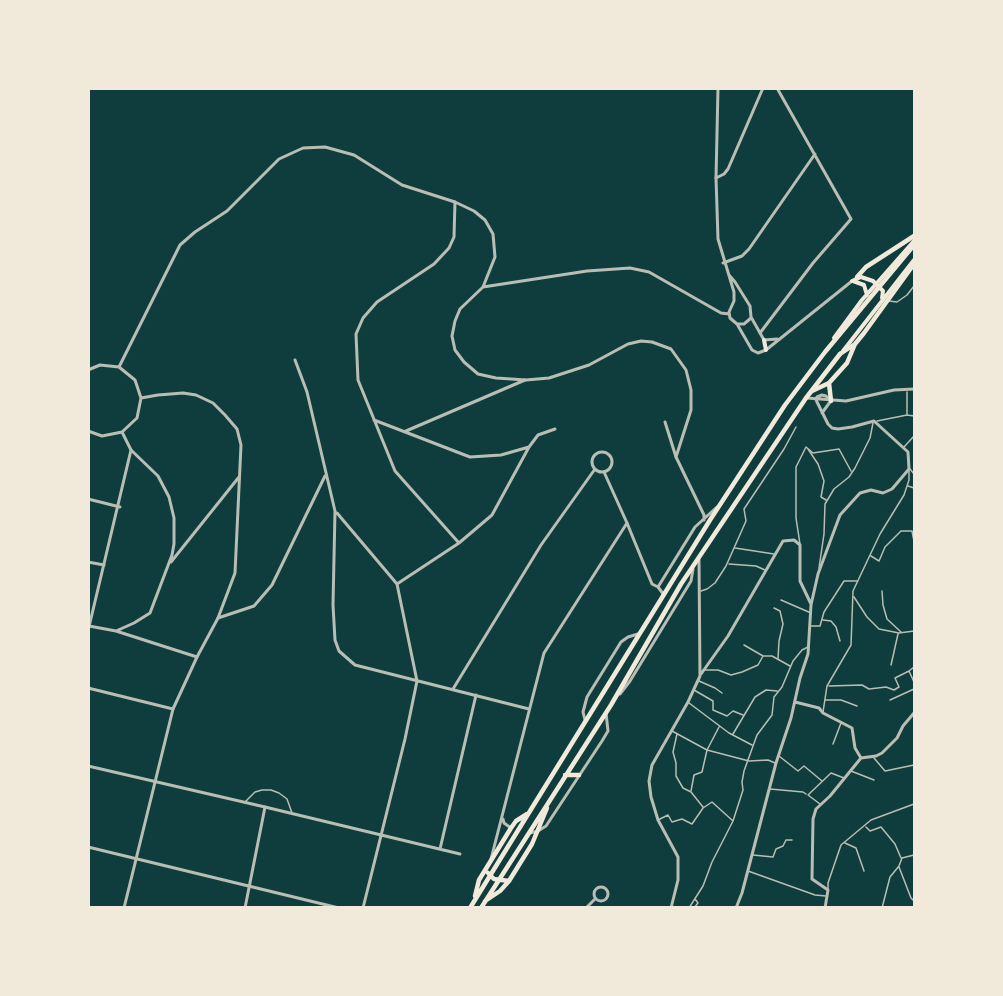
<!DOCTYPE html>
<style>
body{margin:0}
#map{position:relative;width:1003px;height:996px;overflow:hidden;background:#0f3d3e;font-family:"Noto Sans",sans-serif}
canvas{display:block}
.frame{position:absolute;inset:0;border:90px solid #f1e9da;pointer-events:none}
</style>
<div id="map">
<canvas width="1003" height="996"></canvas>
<div class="frame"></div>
</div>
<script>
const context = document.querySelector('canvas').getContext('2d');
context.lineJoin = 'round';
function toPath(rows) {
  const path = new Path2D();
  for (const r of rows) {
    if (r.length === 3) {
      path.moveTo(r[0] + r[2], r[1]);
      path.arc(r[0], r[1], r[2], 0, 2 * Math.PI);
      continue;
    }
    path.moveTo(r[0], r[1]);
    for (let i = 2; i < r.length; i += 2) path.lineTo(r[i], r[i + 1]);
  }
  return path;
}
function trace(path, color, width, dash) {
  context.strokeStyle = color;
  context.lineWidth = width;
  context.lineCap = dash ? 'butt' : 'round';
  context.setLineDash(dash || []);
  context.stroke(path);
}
trace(toPath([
 [889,301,897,302,907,295,914,286],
 [907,392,907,414],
 [877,421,907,415,914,416],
 [904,447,914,436],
 [808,449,818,464,824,481,821,497,826,500],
 [910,469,914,474],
 [908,486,914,488],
 [800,544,796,518,796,467,806,447,813,453,839,449,851,471],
 [735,548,774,554],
 [871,556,879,561,885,547,901,531,912,531,914,541],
 [729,564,756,566,765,570],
 [819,568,824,534,825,504,834,489,849,477,855,468,870,438,873,423],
 [701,591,707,589,715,583,726,566,746,521,744,509,784,449,796,427],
 [882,591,883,605,887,619,901,632],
 [854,597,867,617,879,629,899,633,914,631],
 [781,600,811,613],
 [774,608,780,611,783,624,779,641,778,659],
 [823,620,831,621,836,627,840,641],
 [811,626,820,626,824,612,844,581,857,581],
 [744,645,763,656,772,656,790,666],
 [891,665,898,634],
 [914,667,909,671,914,682],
 [704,670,718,670,731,675,742,672,758,665,763,656],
 [699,681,715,688,722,693],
 [829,686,862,685,869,689,886,687,894,690,899,687,895,678,909,671],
 [694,690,713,701,713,710,727,716,733,711,743,715],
 [826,700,841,700,857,706],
 [890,700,914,689],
 [689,703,729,733,752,745],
 [823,712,827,686,851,645,853,591,880,534,904,495,909,480,909,471],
 [672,731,707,750,749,761,768,760,775,763],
 [677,734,673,752,676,763,676,776,683,788,691,792,703,807],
 [733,734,755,697,766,690,777,691],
 [833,744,841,723],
 [779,756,798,771,804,766,822,781],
 [874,758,885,771,914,765],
 [851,771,874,780],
 [770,789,803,792,806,794],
 [691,791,694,775,702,772,707,750,719,727],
 [245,802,255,792,262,790,271,790,279,793,287,799,292,813],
 [820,804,808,795,831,773,844,778],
 [658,820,668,815,672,822,682,819,692,824,703,808,712,802,733,821],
 [866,827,870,831,881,827,895,844,901,858],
 [845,843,856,848,864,871],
 [753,855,773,857,776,849,783,846,786,840,792,840],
 [899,867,911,898,914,901],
 [748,871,815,895,826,896],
 [828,889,828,883,841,845,871,820,914,804],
 [689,908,703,886,712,862,733,821,743,790,742,782,744,771,757,735,772,715,774,697,782,687,793,661,802,650,808,647],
 [694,908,698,903,695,899],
 [882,908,890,877,899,866,902,858,914,855]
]), '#b8beb3', 1.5);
trace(toPath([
 [716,178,724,174,728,169,763,88],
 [455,202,454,237,449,248,434,264,377,302,363,318,356,334,358,380,395,471,459,543],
 [723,263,742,256,749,249,815,154],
 [760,333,813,263,851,219,777,88],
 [295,360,307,392,335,511,333,605,335,640,339,651,355,665,529,709],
 [807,398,846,401,894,390,914,389],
 [822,413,830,402],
 [374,420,470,457,501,455,529,447],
 [665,422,676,457],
 [406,431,525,380],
 [602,462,10],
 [604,472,627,523],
 [88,499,120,507],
 [337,513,397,584,417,681,405,739,363,908],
 [88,562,104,565],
 [171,562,239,477],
 [397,584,459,543,492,515,529,447,538,435,555,429],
 [218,618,254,606,272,585,325,476],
 [89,626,116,631,197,657],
 [116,631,134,623,150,613,172,555,174,544,174,518,169,497,158,476,131,450],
 [701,674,728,636,783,541,794,540,800,545,800,581,811,604],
 [88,688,173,709],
 [453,689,541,545,595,469],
 [620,694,630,681,691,581,693,569],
 [795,702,819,708,823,713,852,728,855,748,861,758],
 [585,720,583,712,587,697,621,642,628,637,638,634],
 [861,758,876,756,882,753,897,738,903,726,914,713],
 [265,807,460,854],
 [530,833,538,831,546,826,602,741,608,731,606,713],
 [88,847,339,908],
 [440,849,476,695],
 [601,894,7],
 [586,908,595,899],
 [671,908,678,880,678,857,658,820,651,797,649,781,652,765,688,702,700,676,699,560],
 [736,908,742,893,776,763,791,718,800,678,808,654,811,605,818,574,840,515,860,493,871,490,883,493,892,489,909,469,908,452,874,421,852,427,838,429,832,428,828,424,816,400,817,397,822,395,826,396,830,400],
 [825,908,828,890,812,879,813,819,816,809,830,796,861,758]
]), '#b8beb3', 3);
trace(toPath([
 [718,88,716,178,718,239,734,292,734,301,729,312,730,318,737,324,752,350,758,353,766,350,852,281],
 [729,275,735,282,750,306,751,317,764,340,777,339],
 [483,287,587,271,630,268,649,272,721,313,729,314],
 [737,324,744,324,751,318],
 [119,367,180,245,195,232,227,211,279,159,303,148,325,147,354,155,402,185,455,202,474,211,485,220,493,234,495,257,483,287,460,309,455,321,452,336,455,350,464,362,478,374,496,378,526,380,549,378,589,365,628,344,641,341,652,342,671,349,686,370,691,390,691,410,676,457,704,515,704,520],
 [88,370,100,365,119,367,135,380,141,398,137,418,122,432,102,436,88,431],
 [627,523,652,584,658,587,664,595],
 [658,587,695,527,717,507],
 [88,631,131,450,122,432],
 [88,766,265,807,245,908],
 [503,819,504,823,511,828],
 [491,859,544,653,627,523],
 [124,908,173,709,197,657,218,618,235,573,241,445,237,429,225,415,213,403,196,395,183,393,158,395,141,398]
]), '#b8beb3', 3);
trace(toPath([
 [852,281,861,277,873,281,883,291,882,298],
 [853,281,864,285,867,295],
 [834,338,862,300,914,241],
 [764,340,766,350],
 [843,351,914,260]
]), '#f1e9da', 4);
trace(toPath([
 [565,775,579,775],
 [488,873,494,879,509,881],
 [475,896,479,880,511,828,516,821,527,814],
 [485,901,500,891,509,881,532,844,547,808],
 [470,908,710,520,785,405,825,352,914,245],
 [481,908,611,705,681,584,806,398,840,354]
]), '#f1e9da', 4.5);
trace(toPath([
 [857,277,866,267,914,236],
 [840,354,855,344,864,333,914,264],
 [812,391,829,383],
 [831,401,829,383,847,363,855,344]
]), '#f1e9da', 4.5);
</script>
